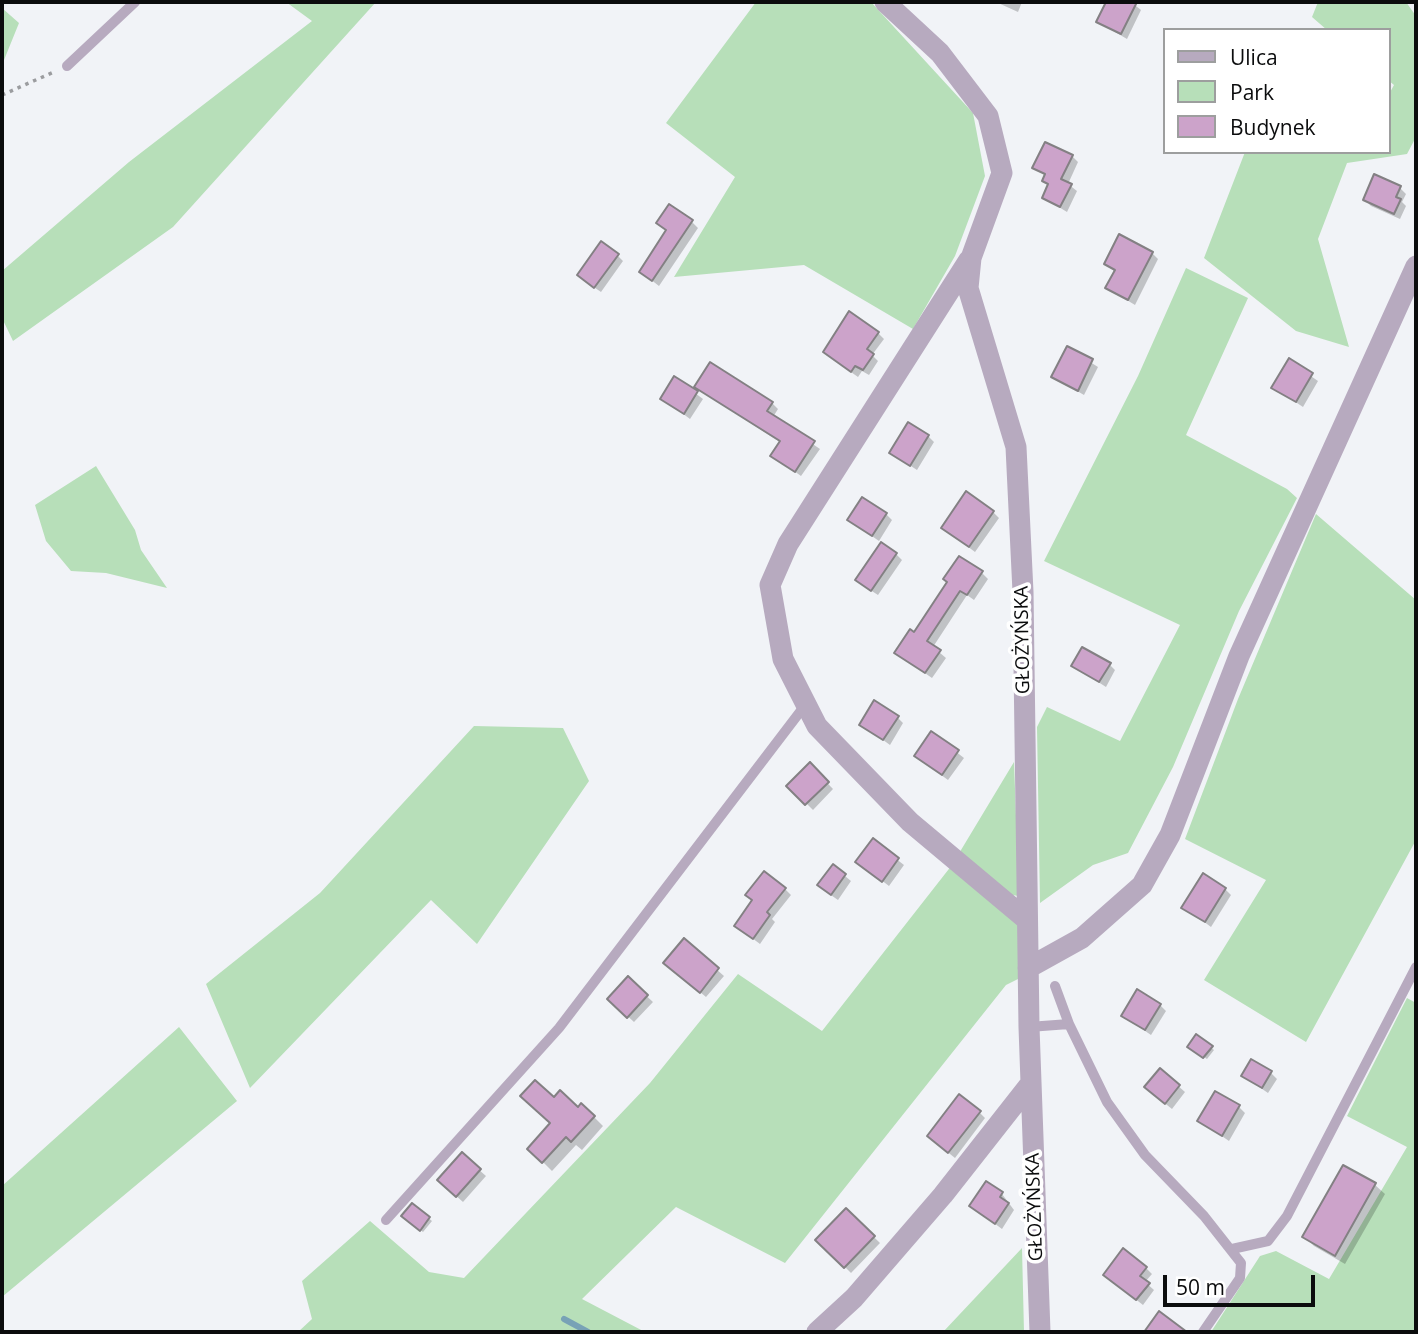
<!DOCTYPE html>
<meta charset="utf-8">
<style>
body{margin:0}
#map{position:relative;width:1418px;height:1334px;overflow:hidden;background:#f1f3f7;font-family:"Open Sans",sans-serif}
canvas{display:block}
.frame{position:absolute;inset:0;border:4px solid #0b0c0d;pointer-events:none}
.legend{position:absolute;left:1163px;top:28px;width:228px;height:126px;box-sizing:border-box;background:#fff;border:2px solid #9d9e9e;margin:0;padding:9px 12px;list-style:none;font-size:21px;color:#0b0c0d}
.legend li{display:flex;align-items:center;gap:14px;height:35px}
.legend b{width:35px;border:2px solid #9d9e9e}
.scale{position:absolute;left:1163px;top:1275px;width:152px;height:32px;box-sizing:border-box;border:4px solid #0b0c0d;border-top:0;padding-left:9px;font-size:21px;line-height:24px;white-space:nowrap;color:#0b0c0d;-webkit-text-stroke:5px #fff;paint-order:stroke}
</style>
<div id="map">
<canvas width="1418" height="1334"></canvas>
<div class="frame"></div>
<ul class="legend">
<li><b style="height:9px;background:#b7aabf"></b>Ulica</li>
<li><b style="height:19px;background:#b7dfb9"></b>Park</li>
<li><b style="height:19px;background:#cca3ca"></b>Budynek</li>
</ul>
<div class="scale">50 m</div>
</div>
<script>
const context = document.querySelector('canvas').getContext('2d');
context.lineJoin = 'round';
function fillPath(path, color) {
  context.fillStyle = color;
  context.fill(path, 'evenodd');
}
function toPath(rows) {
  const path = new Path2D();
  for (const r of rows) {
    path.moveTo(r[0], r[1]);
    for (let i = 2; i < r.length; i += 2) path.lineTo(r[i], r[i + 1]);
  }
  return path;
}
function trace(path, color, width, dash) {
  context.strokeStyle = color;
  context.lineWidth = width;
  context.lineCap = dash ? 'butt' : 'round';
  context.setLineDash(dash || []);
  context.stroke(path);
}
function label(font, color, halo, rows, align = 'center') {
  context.font = font + ' "Open Sans",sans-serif';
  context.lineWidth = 7;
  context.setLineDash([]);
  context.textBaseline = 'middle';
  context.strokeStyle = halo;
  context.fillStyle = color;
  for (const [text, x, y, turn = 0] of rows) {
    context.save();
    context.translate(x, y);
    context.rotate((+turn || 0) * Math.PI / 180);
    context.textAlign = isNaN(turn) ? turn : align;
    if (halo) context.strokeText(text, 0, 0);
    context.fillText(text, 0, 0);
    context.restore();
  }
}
fillPath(toPath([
 [286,2,376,2,173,227,13,341,2,318,2,271,129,162,312,21],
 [756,2,871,2,973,113,985,176,955,256,913,329,804,265,674,277,735,177,666,123],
 [1318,2,1406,2,1416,16,1416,137,1407,154,1347,163,1318,239,1349,347,1296,331,1204,258,1245,152,1388,152,1388,96,1394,85,1388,80,1388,30,1327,30,1312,17],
 [2,8,19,23,2,65],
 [1186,268,1248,298,1186,435,1287,489,1297,498,1239,611,1173,767,1128,853,1093,865,1040,903,1037,727,1047,707,1120,741,1180,625,1044,561,1138,376],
 [96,466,135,530,141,550,167,588,106,573,71,571,46,541,35,505],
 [1316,514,1416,600,1416,840,1306,1042,1204,980,1266,880,1185,839,1238,699],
 [474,726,563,728,589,781,477,944,431,900,250,1088,206,984,320,893],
 [1014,762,1019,896,1005,894,958,855],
 [952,865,1018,925,1020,978,1006,985,785,1263,676,1207,582,1299,645,1332,298,1332,312,1319,302,1281,370,1221,429,1272,464,1278,650,1083,738,974,822,1031],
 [1407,998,1416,1003,1416,1332,1211,1332,1260,1256,1276,1251,1329,1279,1407,1147,1347,1116],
 [179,1027,237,1101,2,1297,2,1186],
 [1022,1248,1024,1332,943,1332]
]), '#b7dfb9');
fillPath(toPath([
 [996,2,1029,2,1028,4,1022,2,1018,12],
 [1108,2,1131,2,1141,10,1127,39,1098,22],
 [1072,156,1078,162,1068,184,1077,191,1067,212,1044,198,1049,186,1044,181,1046,176,1035,168],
 [1400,188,1406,194,1402,202,1406,206,1400,219,1371,206,1365,200],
 [692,222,698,228,659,286,641,272,668,231,658,223],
 [1152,253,1158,259,1135,305,1107,288,1115,272,1106,264],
 [617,255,623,261,601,292,585,281],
 [878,333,884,339,872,355,878,361,869,375,862,371,858,377,831,358],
 [1068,348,1098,367,1084,395,1053,377],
 [1289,361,1318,381,1303,407,1273,387],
 [675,378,703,399,690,419,662,398],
 [696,387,772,403,778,409,773,417,820,449,801,476,773,456,781,443],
 [928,436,934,442,917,470,891,453],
 [993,512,999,518,975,552,943,528],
 [886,514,892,520,879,541,856,525],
 [896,554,902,560,878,595,864,586],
 [982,573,988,579,974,600,967,595,933,647,946,658,932,678,903,658,948,582],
 [1109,664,1115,670,1106,687,1073,666],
 [897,717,903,723,890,745,861,724],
 [932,733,964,758,948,780,922,761],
 [810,765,833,789,813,810,789,786],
 [873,841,904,865,889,886,864,867],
 [833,866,851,881,838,900,825,891],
 [785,889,791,895,772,919,775,922,760,944,736,926],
 [1225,889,1231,895,1211,927,1184,907],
 [684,941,724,976,706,997,672,969],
 [628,979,653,1002,634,1022,609,999],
 [1160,1005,1166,1011,1151,1035,1123,1016],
 [1196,1036,1214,1050,1207,1059,1192,1049],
 [1160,1070,1185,1092,1172,1109,1152,1093],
 [1271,1073,1277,1079,1268,1093,1243,1076],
 [554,1099,594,1117,603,1126,582,1150,576,1145,552,1171,539,1158,552,1124],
 [1239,1107,1245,1113,1229,1141,1200,1121],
 [979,1112,985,1118,955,1158,935,1142],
 [462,1155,486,1176,463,1202,445,1186],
 [1344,1167,1375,1185,1385,1194,1345,1264,1314,1246,1305,1237],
 [1002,1194,1014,1210,1002,1229,971,1206],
 [412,1205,432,1221,423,1232,406,1218],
 [846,1210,880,1243,851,1273,818,1240],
 [1146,1268,1152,1274,1145,1282,1154,1290,1143,1305,1111,1280]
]), '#0003');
trace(toPath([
 [564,1319,588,1332]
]), '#78a2b6', 6);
const building = toPath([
 [1106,2,1137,2,1121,34,1096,22,1106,2],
 [1045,142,1073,155,1061,179,1072,184,1060,207,1042,198,1048,184,1042,181,1045,174,1032,168,1045,142],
 [1374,174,1401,186,1396,197,1401,199,1394,214,1363,200,1374,174],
 [669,204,693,220,652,281,639,272,666,230,656,223,669,204],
 [1119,234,1153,252,1128,300,1105,288,1115,270,1104,264,1119,234],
 [601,241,619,254,594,288,577,275,601,241],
 [849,311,879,332,867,349,874,354,863,370,855,366,851,372,823,352,849,311],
 [1067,346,1093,359,1078,391,1051,377,1067,346],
 [1289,358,1313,373,1296,402,1271,388,1289,358],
 [710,362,773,402,767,411,815,441,795,472,770,456,780,441,694,387,710,362],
 [674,376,698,391,684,414,660,399,674,376],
 [908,422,929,435,910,466,889,453,908,422],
 [966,491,994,511,969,547,941,528,966,491],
 [862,497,887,513,872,536,847,520,862,497],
 [881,542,897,553,871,591,855,580,881,542],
 [959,556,983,571,967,595,960,591,927,641,941,650,925,673,894,653,910,629,914,632,947,582,943,579,959,556],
 [1082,647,1111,663,1099,682,1071,666,1082,647],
 [874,700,899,716,883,740,859,725,874,700],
 [931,731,959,750,942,775,914,756,931,731],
 [810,762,829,782,805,805,786,786,810,762],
 [873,838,899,858,882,882,855,862,873,838],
 [833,864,846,874,831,895,817,885,833,864],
 [764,871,786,888,767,912,770,915,753,939,734,926,752,900,745,895,764,871],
 [1203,873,1226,888,1205,922,1181,908,1203,873],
 [684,938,719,968,700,993,663,963,684,938],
 [628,976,648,995,627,1018,607,999,628,976],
 [1137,989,1161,1004,1145,1030,1121,1016,1137,989],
 [1196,1034,1213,1046,1203,1058,1187,1047,1196,1034],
 [1251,1059,1272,1071,1262,1088,1241,1076,1251,1059],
 [1160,1068,1180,1085,1165,1104,1144,1087,1160,1068],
 [535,1080,554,1097,560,1090,578,1107,581,1103,595,1116,571,1142,566,1137,542,1163,527,1149,550,1123,520,1096,535,1080],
 [1215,1091,1240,1105,1222,1136,1197,1121,1215,1091],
 [959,1094,981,1111,948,1153,927,1136,959,1094],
 [462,1152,481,1169,456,1197,437,1180,462,1152],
 [1343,1165,1376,1183,1335,1256,1302,1237,1343,1165],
 [986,1181,1003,1192,1000,1197,1009,1203,995,1224,969,1206,986,1181],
 [412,1203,430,1217,420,1231,401,1216,412,1203],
 [846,1208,875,1236,844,1268,815,1240,846,1208],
 [1123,1248,1147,1267,1140,1276,1150,1283,1136,1300,1103,1275,1123,1248],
 [1159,1311,1187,1332,1144,1332,1159,1311]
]);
fillPath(building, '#cca3ca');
trace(building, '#838083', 2);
trace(toPath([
 [2,95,56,71]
]), '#9b9c9f', 3.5, [3.5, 5]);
trace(toPath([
 [67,66,135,2],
 [1055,986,1069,1024],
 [1029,1027,1069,1024,1107,1102,1145,1155,1204,1216,1241,1263,1240,1278,1203,1332],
 [386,1220,559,1028,806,704],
 [1232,1249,1268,1241,1287,1216,1416,967]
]), '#b7aabf', 10);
trace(toPath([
 [885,2,940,53,988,116,1002,173,971,258,968,288,1016,447,1023,592,1029,1027,1040,1332],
 [969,260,788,544,770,585,783,659,817,726,910,822,1027,920],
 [1028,968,1082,938,1142,885,1170,835,1239,656,1416,266],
 [817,1332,854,1298,943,1195,1031,1083]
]), '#b7aabf', 21);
label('19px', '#0b0c0d', '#fff', [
 ["GŁOŻYŃSKA",1023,640,-91],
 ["GŁOŻYŃSKA",1035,1207,-92]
]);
</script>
